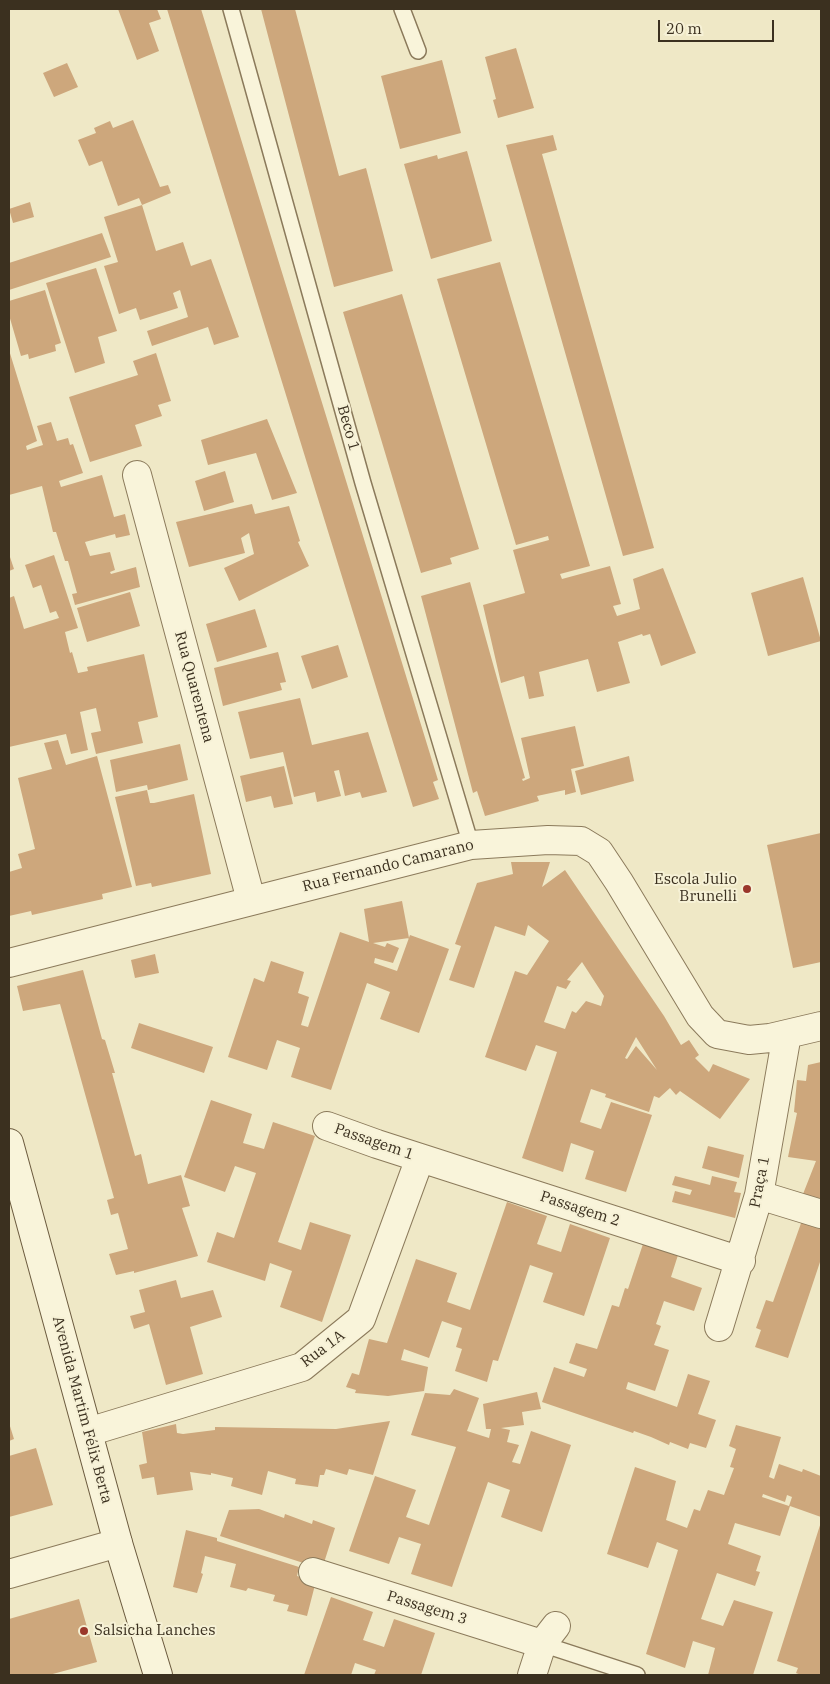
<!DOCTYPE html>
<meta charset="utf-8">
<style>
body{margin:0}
#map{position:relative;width:830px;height:1684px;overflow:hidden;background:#efe8c6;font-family:"IBM Plex Serif",serif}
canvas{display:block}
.frame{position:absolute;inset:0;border:10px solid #3b301f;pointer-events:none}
.scale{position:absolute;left:658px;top:20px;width:116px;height:22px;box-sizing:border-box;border:2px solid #3b301f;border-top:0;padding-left:6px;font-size:15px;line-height:18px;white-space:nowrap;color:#3b301f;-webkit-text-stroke:4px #f6f1d6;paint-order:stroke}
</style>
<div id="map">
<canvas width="830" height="1684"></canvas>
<div class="frame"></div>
<div class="scale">20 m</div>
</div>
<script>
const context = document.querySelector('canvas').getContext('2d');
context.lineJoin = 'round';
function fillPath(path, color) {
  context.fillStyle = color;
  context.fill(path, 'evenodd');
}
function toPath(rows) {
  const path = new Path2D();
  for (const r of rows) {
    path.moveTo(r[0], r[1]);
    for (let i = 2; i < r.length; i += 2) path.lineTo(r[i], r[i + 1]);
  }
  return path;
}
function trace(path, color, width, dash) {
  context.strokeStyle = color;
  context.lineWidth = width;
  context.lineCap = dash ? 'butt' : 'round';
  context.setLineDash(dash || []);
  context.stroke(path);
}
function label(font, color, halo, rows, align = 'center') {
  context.font = font + ' "IBM Plex Serif",serif';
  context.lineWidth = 4;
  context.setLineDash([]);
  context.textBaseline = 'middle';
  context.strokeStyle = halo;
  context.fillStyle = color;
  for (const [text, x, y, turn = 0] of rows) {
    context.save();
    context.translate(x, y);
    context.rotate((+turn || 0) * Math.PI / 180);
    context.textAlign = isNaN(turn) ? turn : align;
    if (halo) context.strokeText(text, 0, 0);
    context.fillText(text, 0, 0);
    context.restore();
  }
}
fillPath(toPath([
 [118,9,157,9,161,19,149,23,159,51,137,60],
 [167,9,201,9,438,780,433,782,439,799,413,807],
 [261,9,295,9,339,176,366,168,393,271,334,287],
 [516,48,534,108,498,118,493,100,496,99,485,57],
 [442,60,461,133,400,149,381,76],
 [67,63,78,87,54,97,43,73],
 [133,120,160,187,168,185,171,193,142,205,139,198,118,206,102,161,89,166,78,140,96,133,94,128,110,121,113,128],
 [553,135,557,150,542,154,654,548,623,556,506,145],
 [467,151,492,241,431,259,404,164,437,155,438,159],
 [30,202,34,217,13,223,9,209],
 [142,205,156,251,183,242,191,266,211,259,239,337,214,345,208,327,152,346,147,331,188,317,180,290,173,293,178,308,140,320,136,308,119,314,104,266,118,262,104,217],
 [102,233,111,257,9,290,9,263],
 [500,262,590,566,560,574,562,579,610,566,621,604,613,606,617,616,640,609,633,579,663,568,696,653,661,666,650,634,643,636,642,634,618,642,630,683,597,692,588,659,539,672,544,696,529,699,524,676,501,683,483,605,525,593,513,550,549,540,548,536,516,545,437,279],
 [96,268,117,331,98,337,105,363,75,373,46,283],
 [45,290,61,343,55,345,56,351,29,359,28,354,21,356,9,315,9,301],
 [402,294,479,549,450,558,452,564,421,573,343,312],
 [9,350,37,441,26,446,27,450,43,445,37,426,51,422,57,441,68,438,70,445,73,444,83,473,59,481,61,487,102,475,114,517,125,514,130,535,116,538,115,534,85,542,90,556,110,552,115,570,110,572,111,574,136,567,140,587,75,605,72,594,77,593,68,561,65,561,56,532,53,532,42,486,9,495],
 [156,353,171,401,158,405,162,416,135,425,142,446,90,462,69,397,138,375,133,361],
 [267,419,297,493,272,500,256,453,208,465,201,440],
 [225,471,234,502,204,511,195,481],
 [252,504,255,514,289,506,300,541,298,542,309,566,239,601,224,568,254,554,249,533,241,538,245,553,189,567,176,522],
 [9,554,14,569,9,571],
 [54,555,78,628,65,632,70,653,72,652,78,673,88,671,87,667,144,654,158,717,138,722,143,743,96,754,91,733,101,731,96,708,80,712,88,750,71,754,66,734,9,747,9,598,14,596,24,629,59,618,56,611,50,613,41,585,33,588,25,565],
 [803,577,821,641,768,656,751,593],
 [470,582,525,778,522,779,523,781,530,778,521,738,575,726,584,766,571,769,576,792,565,795,565,790,537,796,539,801,485,816,477,791,473,793,421,596],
 [130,592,140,626,87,642,77,608],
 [255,609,267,647,217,662,206,624],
 [338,645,348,677,312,689,301,656],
 [278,652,286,682,280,683,282,690,223,706,214,668],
 [300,698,312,745,368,732,387,792,362,798,360,792,345,796,339,770,334,771,341,796,317,802,315,792,294,797,283,752,250,759,238,712],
 [58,740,66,765,97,756,132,887,102,894,103,899,32,915,31,911,9,916,9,872,22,868,18,854,35,849,18,778,52,769,44,743],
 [180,744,188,780,148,790,147,785,116,792,110,760],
 [629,756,634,781,581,795,575,771],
 [284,766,293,804,274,808,271,796,246,802,240,776],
 [147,790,150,803,154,803,194,794,211,874,152,887,151,883,136,886,115,797],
 [821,833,821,962,793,968,767,845],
 [511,862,550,862,542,887,565,870,664,1016,681,1045,689,1040,699,1055,695,1058,709,1072,713,1064,750,1079,720,1119,680,1091,676,1095,670,1088,659,1098,654,1096,649,1112,605,1097,606,1094,591,1089,580,1122,601,1129,611,1102,652,1115,626,1192,585,1179,594,1151,571,1143,563,1172,522,1158,557,1052,536,1045,526,1071,485,1057,515,971,527,975,549,941,528,925,525,936,495,926,474,988,449,980,461,946,455,944,477,883,513,874],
 [582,962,604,996,601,1006,586,1001,576,1013,572,1011,565,1029,544,1022,557,986,566,989,571,981,567,980],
 [636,1037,657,1070,636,1046,627,1059,625,1058],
 [402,901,409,938,373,943,385,947,387,943,399,948,393,963,375,958,374,963,397,971,410,935,449,949,419,1033,380,1019,390,992,367,983,331,1090,291,1077,300,1048,277,1040,267,1070,228,1057,254,978,264,982,271,961,304,972,298,993,309,997,301,1025,308,1027,340,932,369,942,364,909],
 [155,954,159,973,135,978,131,960],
 [83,970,102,1039,105,1040,115,1073,112,1073,135,1156,141,1154,148,1184,181,1175,190,1206,182,1208,198,1256,134,1273,134,1271,116,1275,109,1254,128,1249,118,1213,111,1215,107,1200,114,1198,60,1004,23,1011,17,986],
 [139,1023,213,1047,204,1073,131,1048],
 [821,1062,821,1201,803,1194,816,1161,788,1157,797,1113,794,1112,797,1080,806,1081,808,1065],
 [211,1100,252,1114,243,1143,264,1149,273,1122,315,1136,278,1242,301,1250,310,1222,351,1235,322,1322,280,1307,292,1271,270,1263,265,1281,207,1262,217,1232,234,1238,256,1173,235,1166,225,1192,184,1177],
 [708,1146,744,1155,739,1178,702,1168],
 [675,1176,710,1185,712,1176,737,1182,734,1192,741,1193,735,1218,672,1202,675,1191,690,1195,692,1190,672,1185],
 [507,1202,547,1216,537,1244,561,1252,570,1224,610,1238,584,1316,543,1302,553,1273,530,1265,498,1361,493,1360,487,1382,455,1371,462,1349,456,1347,462,1328,442,1321,429,1358,404,1349,401,1360,428,1367,424,1391,388,1396,355,1393,356,1390,346,1387,352,1373,359,1375,369,1339,387,1343,416,1259,457,1273,447,1302,470,1310],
 [805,1212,821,1218,821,1259,788,1358,755,1347,761,1330,756,1328,766,1300,773,1302],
 [643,1244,678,1255,671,1277,702,1288,694,1311,664,1301,656,1324,661,1326,654,1345,669,1350,655,1391,628,1382,626,1389,677,1407,688,1374,710,1381,698,1414,716,1420,706,1448,690,1443,688,1449,670,1442,669,1445,651,1437,634,1431,633,1433,542,1402,554,1367,584,1377,587,1369,569,1363,576,1343,597,1349,612,1305,619,1307,625,1288,628,1289],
 [176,1280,181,1298,213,1290,222,1317,190,1327,203,1374,166,1385,149,1324,134,1329,130,1316,145,1312,139,1290],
 [454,1389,479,1398,467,1431,489,1438,491,1429,486,1429,483,1404,537,1392,541,1409,522,1412,524,1425,501,1428,510,1430,507,1442,519,1445,512,1462,520,1464,531,1431,571,1445,542,1532,501,1517,510,1490,488,1482,452,1587,411,1574,421,1544,399,1537,389,1564,349,1551,375,1476,416,1490,406,1517,429,1525,456,1447,411,1435,425,1393,450,1395],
 [390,1421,373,1475,349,1469,347,1475,326,1469,324,1475,320,1475,318,1487,295,1484,296,1479,268,1471,262,1495,231,1486,233,1478,211,1473,211,1475,190,1472,193,1490,157,1495,154,1477,142,1479,139,1465,147,1463,142,1432,176,1424,177,1433,183,1434,215,1430,215,1427,336,1429],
 [9,1423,14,1439,9,1441],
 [736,1425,781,1437,769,1477,774,1479,779,1464,802,1472,803,1469,821,1476,821,1517,790,1506,780,1536,735,1523,728,1544,761,1556,756,1571,760,1572,755,1586,717,1573,701,1619,723,1626,734,1600,773,1612,753,1675,708,1675,715,1648,693,1641,685,1668,646,1654,678,1550,657,1542,648,1568,607,1554,635,1467,676,1481,666,1520,687,1528,694,1509,700,1511,708,1490,724,1495,734,1468,730,1467,736,1449,729,1446],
 [763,1494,785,1502,787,1495,792,1497,789,1506,762,1497],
 [36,1448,53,1505,9,1517,9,1456],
 [259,1509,284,1518,285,1514,312,1524,313,1520,335,1528,322,1569,220,1536,229,1510],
 [821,1522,821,1675,801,1675,796,1673,798,1668,777,1661],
 [186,1530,217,1538,217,1541,299,1567,297,1576,316,1581,307,1616,287,1611,289,1605,273,1601,275,1595,248,1588,246,1591,230,1587,236,1564,205,1556,201,1573,203,1574,197,1593,173,1587],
 [331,1597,373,1612,363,1640,384,1647,394,1619,435,1633,421,1675,374,1675,376,1670,355,1663,351,1675,304,1675],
 [79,1599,97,1662,49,1675,9,1675,9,1619]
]), '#cda77c');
const lane = toPath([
 [231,9,363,483,471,845],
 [402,9,418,51],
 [542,1644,637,1675]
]);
const street = toPath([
 [137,475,251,900],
 [9,963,471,845,548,840,581,841,599,852,619,882,700,1016,717,1034,749,1040,770,1038,821,1026],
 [327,1126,377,1144,741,1261],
 [759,1195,821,1214],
 [719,1327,759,1195,787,1034],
 [88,1432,302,1367,361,1319,420,1158],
 [313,1572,542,1644],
 [9,1574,118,1543],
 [532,1675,542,1644,556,1626]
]);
const secondary = toPath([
 [9,1143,118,1543,158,1675]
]);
trace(lane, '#8b7a5b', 18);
trace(street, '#8b7a5b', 30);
trace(secondary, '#6c5b3f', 30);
trace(lane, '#f9f4da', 15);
trace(street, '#f9f4da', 28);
trace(secondary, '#f9f4da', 28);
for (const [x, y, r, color] of [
 [747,889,5,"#9a372b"],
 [84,1631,5,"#9a372b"]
]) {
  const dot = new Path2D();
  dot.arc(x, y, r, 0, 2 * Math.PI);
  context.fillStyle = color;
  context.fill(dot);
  trace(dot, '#f6f1d6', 2);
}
label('15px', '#3b301f', '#f6f1d6', [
 ["Beco 1",348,428,74],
 ["Rua Quarentena",194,687,75],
 ["Rua Fernando Camarano",388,866,-14],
 ["Passagem 1",374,1142,19],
 ["Praça 1",760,1182,-79],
 ["Passagem 2",580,1209,18],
 ["Rua 1A",323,1349,-37],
 ["Avenida Martim Félix Berta",82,1410,75],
 ["Passagem 3",427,1608,17]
]);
label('15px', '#3b301f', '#f6f1d6', [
 ["Escola Julio",737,880],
 ["Brunelli",737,897],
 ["Salsicha Lanches",94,1631,"left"]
], 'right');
</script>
